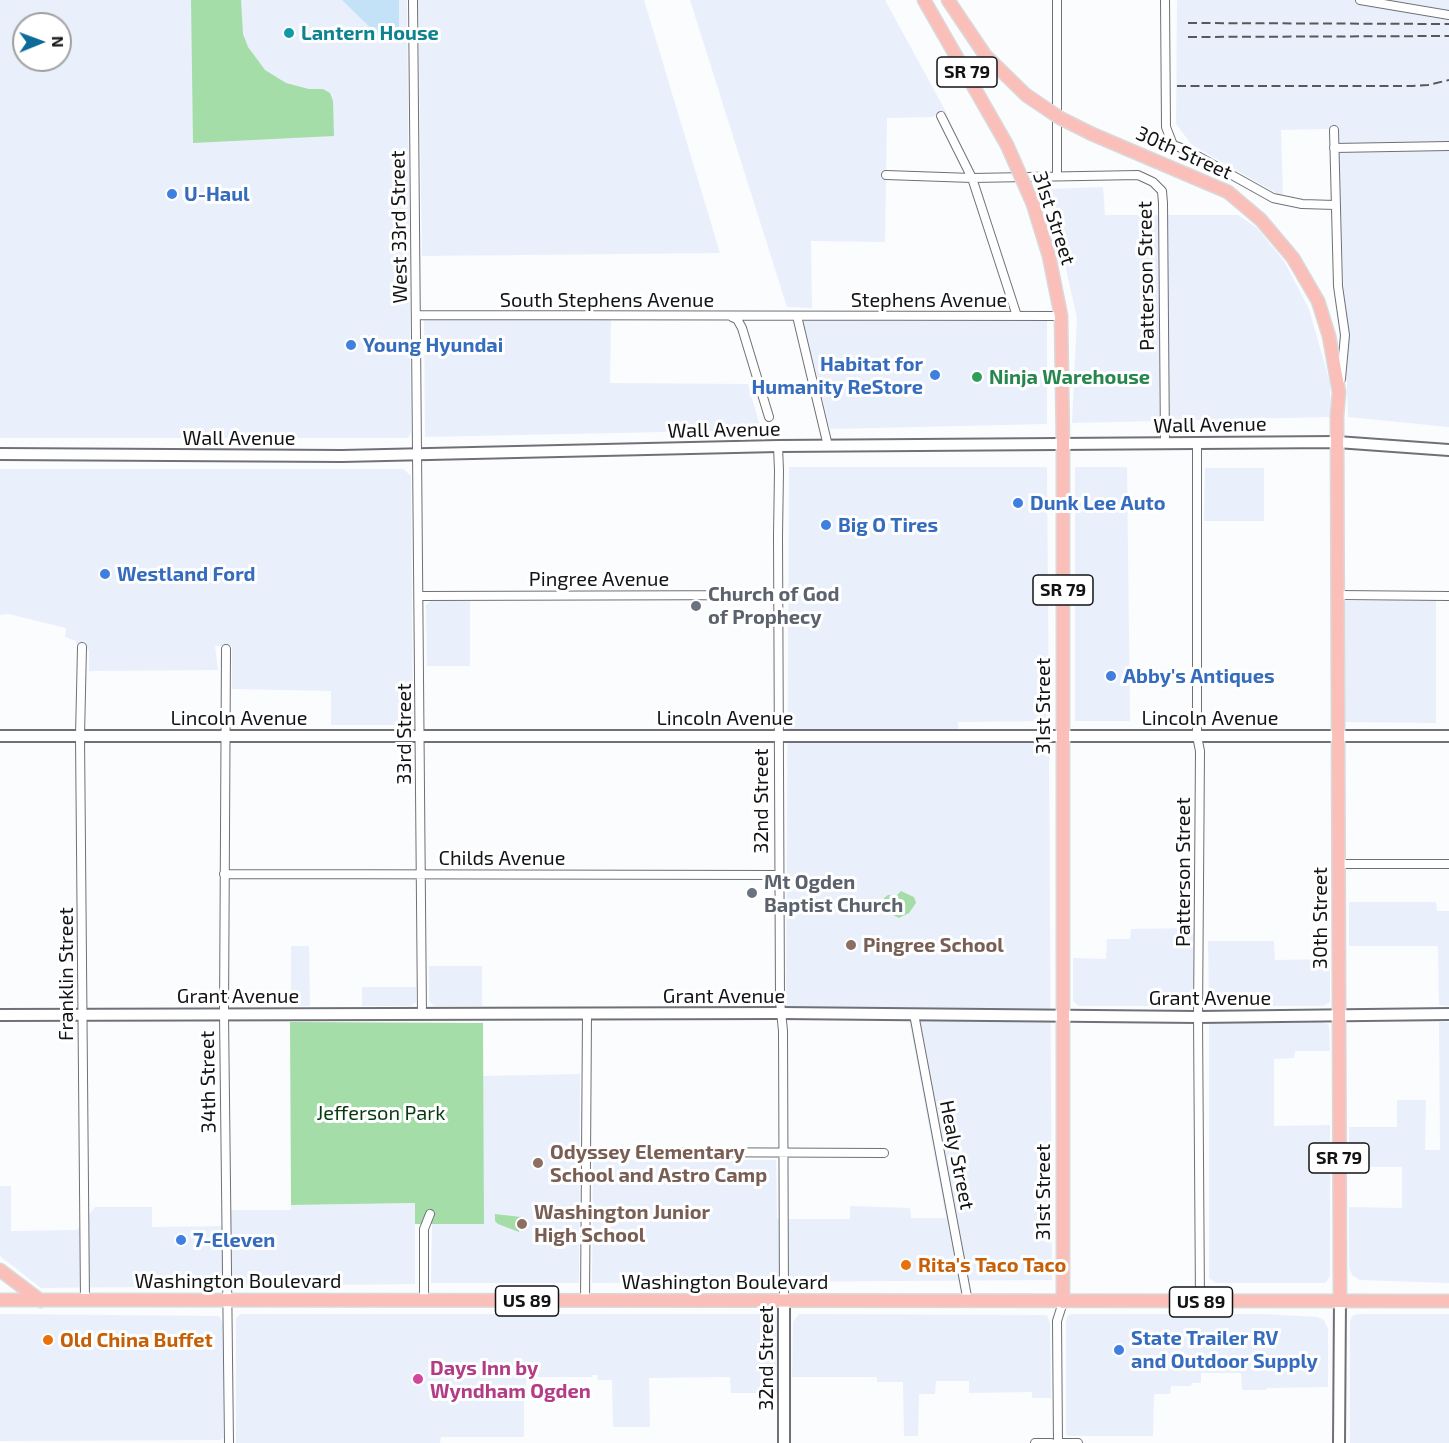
<!DOCTYPE html>
<style>
body{margin:0}
#map{position:relative;width:1449px;height:1443px;overflow:hidden;background:#fafcfe;font-family:"Exo 2",sans-serif}
canvas{display:block}
.north{position:absolute;left:12px;top:12px;width:60px;height:60px;box-sizing:border-box;background:#fff;border:2px solid #a0a1a1;border-radius:50%;rotate:89deg;font-size:16px;font-weight:700;line-height:24px;text-align:center;color:#121315}
.north::after{content:'';display:block;margin:auto;width:21px;height:27px;background:#0e6a99;clip-path:polygon(50% 0,100% 100%,50% 72%,0 100%)}
</style>
<div id="map">
<canvas width="1449" height="1443"></canvas>
<div class="north">N</div>
</div>
<script>
const context = document.querySelector('canvas').getContext('2d');
context.lineJoin = 'round';
function fillPath(path, color) {
  context.fillStyle = color;
  context.fill(path, 'evenodd');
}
function toPath(rows) {
  const path = new Path2D();
  for (const r of rows) {
    path.moveTo(r[0], r[1]);
    for (let i = 2; i < r.length; i += 2) path.lineTo(r[i], r[i + 1]);
  }
  return path;
}
function trace(path, color, width, dash) {
  context.strokeStyle = color;
  context.lineWidth = width;
  context.lineCap = dash ? 'butt' : 'round';
  context.setLineDash(dash || []);
  context.stroke(path);
}
function label(font, color, halo, rows, align = 'center') {
  context.font = font + ' "Exo 2",sans-serif';
  context.lineWidth = 6;
  context.setLineDash([]);
  context.textBaseline = 'middle';
  context.strokeStyle = halo;
  context.fillStyle = color;
  for (const [text, x, y, turn = 0] of rows) {
    context.save();
    context.translate(x, y);
    context.rotate((+turn || 0) * Math.PI / 180);
    context.textAlign = isNaN(turn) ? turn : align;
    if (halo) context.strokeText(text, 0, 0);
    context.fillText(text, 0, 0);
    context.restore();
  }
}
fillPath(toPath([
 [0,0,407,0,411,432,408,438,0,438],
 [24,24,60,24,60,60,24,60],
 [418,0,644,0,720,253,422,256],
 [690,0,885,0,946,112,932,117,887,118,885,242,811,241,812,308,787,307],
 [1177,0,1449,0,1449,427,1348,417,1339,153,1330,152,1329,129,1281,130,1283,197,1192,145,1176,124],
 [1103,187,1105,215,1238,215,1257,228,1284,261,1309,309,1330,383,1331,417,1072,423,1077,318,1048,189],
 [424,315,611,316,610,383,748,384,761,430,425,437],
 [803,320,1047,321,1047,424,830,429],
 [789,467,1047,467,1049,721,958,722,959,739,1049,741,1052,1280,592,1283,593,1160,776,1160,777,1219,850,1219,850,1206,910,1208,911,1218,946,1218,909,1019,941,1018,941,1009,786,1007],
 [1075,467,1127,467,1130,721,1075,721],
 [1205,468,1264,468,1264,521,1204,521],
 [0,469,403,469,411,476,413,719,409,725,331,725,331,691,232,689,232,646,215,646,218,670,89,671,89,650,76,644,76,641,65,637,66,628,9,614,0,615],
 [432,600,470,600,470,666,427,666,426,605],
 [1436,600,1436,723,1344,722,1343,601],
 [1349,902,1436,902,1437,911,1449,911,1449,1006,1439,1005,1438,946,1349,946],
 [1195,928,1192,1006,1079,1006,1073,1001,1073,958,1106,959,1107,939,1130,939,1131,929],
 [1208,941,1274,941,1275,960,1330,959,1330,1002,1323,1006,1211,1006,1209,1003],
 [291,946,309,946,310,1006,291,1006],
 [429,966,482,966,482,1006,434,1006,429,1001],
 [362,987,416,987,416,1002,411,1006,362,1006],
 [1210,1022,1322,1022,1329,1025,1330,1051,1295,1051,1294,1058,1274,1059,1274,1126,1330,1125,1330,1276,1325,1283,1216,1283,1209,1278,1209,1023],
 [1439,1022,1449,1022,1449,1283,1360,1280,1352,1275,1349,1267,1349,1207,1402,1208,1402,1167,1349,1167,1349,1127,1397,1127,1397,1100,1426,1100,1425,1150,1440,1150],
 [580,1074,579,1283,431,1283,432,1224,484,1224,483,1076],
 [0,1186,11,1186,11,1231,77,1230,95,1207,152,1207,152,1227,222,1226,227,1210,291,1210,291,1205,415,1203,415,1284,41,1288,0,1256],
 [0,1314,219,1316,223,1323,223,1438,220,1440,0,1441],
 [241,1314,773,1314,777,1316,779,1320,779,1393,731,1393,730,1377,649,1378,650,1427,613,1427,612,1380,598,1380,597,1375,592,1375,592,1377,528,1377,524,1391,524,1437,441,1437,440,1443,236,1443,236,1318],
 [799,1314,1047,1315,1050,1323,1051,1398,1032,1398,1032,1392,969,1393,969,1381,936,1381,935,1394,919,1394,918,1436,904,1436,903,1382,877,1382,877,1377,792,1377,793,1322],
 [1071,1314,1262,1314,1317,1317,1324,1320,1328,1329,1328,1387,1267,1388,1266,1390,1242,1390,1241,1373,1201,1373,1201,1383,1192,1383,1191,1386,1171,1386,1170,1394,1154,1394,1153,1436,1068,1436,1066,1434,1066,1322,1067,1317],
 [1357,1314,1449,1314,1449,1443,1350,1443,1350,1322,1352,1316]
]), '#e9f0fc');
fillPath(toPath([
 [191,0,241,0,243,34,248,47,265,70,286,83,309,89,323,89,330,93,333,101,334,136,193,143],
 [901,891,914,897,916,903,909,913,899,918,883,910,883,905,884,898,888,895,897,895],
 [290,1022,483,1023,484,1224,415,1224,415,1203,291,1205],
 [495,1214,521,1217,519,1232,498,1224,495,1221]
]), '#a5dda9');
fillPath(toPath([
 [342,0,399,0,399,30,397,37,392,40,385,39,377,34]
]), '#c3e1f7');
const street = toPath([
 [413,0,422,1014],
 [1057,0,1057,176],
 [1165,0,1166,127,1173,145,1187,150,1273,198,1302,204,1335,205],
 [1360,0,1449,15],
 [941,116,972,178,1017,316],
 [1334,130,1338,286,1345,335,1341,379],
 [1334,148,1449,146],
 [886,175,972,178,1138,175,1153,182,1162,191,1163,203,1165,444],
 [416,315,1061,316],
 [797,316,828,446],
 [732,317,737,319,742,328,769,417],
 [1197,444,1197,736,1200,751,1198,1017,1200,1302],
 [778,446,779,471,778,536,780,1001,783,1031,784,1302],
 [1338,595,1449,596],
 [419,596,778,595],
 [82,647,80,736,85,1300],
 [226,649,224,1014,229,1443],
 [1340,864,1449,864],
 [224,874,779,875],
 [914,1014,968,1302],
 [660,1152,884,1153],
 [424,1300,424,1229,430,1214],
 [585,1301,587,1014],
 [1035,1443,1051,1443],
 [1058,1443,1057,1321,1063,1302],
 [1063,1443,1078,1443]
]);
const secondary = toPath([
 [0,454,342,456,778,446,1337,442,1449,450],
 [0,736,1449,736],
 [0,1015,781,1013,1198,1017,1449,1014],
 [784,1302,784,1443],
 [1339,1443,1340,1301]
]);
const primary = toPath([
 [924,0,1007,145],
 [948,0,985,55,1026,95],
 [1092,134,1228,192,1261,220,1293,258,1318,301,1329,336,1339,392,1337,416,1340,1301],
 [1033,204,1049,256,1061,316,1063,445,1063,1302],
 [0,1270,41,1301],
 [0,1300,1449,1301]
]);
trace(street, '#6f7177', 10);
trace(secondary, '#6f7177', 14);
trace(primary, '#d9d9da', 15);
trace(street, '#fff', 8);
trace(secondary, '#fff', 10);
trace(primary, '#fbbfba', 12);
trace(toPath([
 [1188,23,1449,24],
 [1188,37,1449,36],
 [1177,86,1412,86,1428,85,1449,80]
]), '#56585a', 2, [9, 4.5]);
const primaryBridge = toPath([
 [1026,95,1060,118,1092,134],
 [1007,145,1033,204]
]);
trace(primaryBridge, '#d9d9da', 15, []);
trace(primaryBridge, '#fbbfba', 12);
for (const [x, y, r, color] of [
 [289,33,6,"#0f9aa8"],
 [172,194,6,"#3f7fe0"],
 [351,345,6,"#3f7fe0"],
 [935,375,6,"#3f7fe0"],
 [977,377,6,"#2e9e5b"],
 [1018,503,6,"#3f7fe0"],
 [826,525,6,"#3f7fe0"],
 [105,574,6,"#3f7fe0"],
 [696,606,6,"#6b7280"],
 [1111,676,6,"#3f7fe0"],
 [752,893,6,"#6b7280"],
 [851,945,6,"#8d6e63"],
 [538,1163,6,"#8d6e63"],
 [522,1224,6,"#8d6e63"],
 [181,1240,6,"#3f7fe0"],
 [906,1265,6,"#e8710a"],
 [48,1340,6,"#e8710a"],
 [1119,1350,6,"#3f7fe0"],
 [418,1379,6,"#d1479c"]
]) {
  const dot = new Path2D();
  dot.arc(x, y, r, 0, 2 * Math.PI);
  context.fillStyle = color;
  context.fill(dot);
  trace(dot, '#fff', 2);
}
for (const [x, y, w] of [
 [967,72,60],
 [1063,590,60],
 [1339,1158,60],
 [527,1301,63],
 [1201,1302,63]
]) {
  const box = new Path2D();
  box.roundRect(x - w / 2, y - 15, w, 30, 4.5);
  context.fillStyle = '#fff';
  context.fill(box);
  trace(box, '#121315', 1.5);
}
label('bold 18px', '#121315', null, [
 ["SR 79",967,72],
 ["SR 79",1063,590],
 ["SR 79",1339,1158],
 ["US 89",527,1301],
 ["US 89",1201,1302]
]);
label('bold 20px', '#0d838f', '#fff', [
 ["Lantern House",301,33]
], 'left');
label('20px', '#121315', '#fff', [
 ["30th Street",1184,153,24],
 ["31st Street",1054,218,72],
 ["West 33rd Street",399,227,-91],
 ["Patterson Street",1146,276,-91],
 ["South Stephens Avenue",607,300],
 ["Stephens Avenue",929,300],
 ["Wall Avenue",1210,425,-1],
 ["Wall Avenue",724,430,-1],
 ["Wall Avenue",239,438],
 ["Pingree Avenue",599,579],
 ["31st Street",1043,706,-90],
 ["Lincoln Avenue",239,718],
 ["Lincoln Avenue",725,718],
 ["Lincoln Avenue",1210,718],
 ["33rd Street",404,734,-90],
 ["32nd Street",761,801,-90],
 ["Childs Avenue",502,858],
 ["Patterson Street",1183,872,-90],
 ["30th Street",1320,918,-90],
 ["Franklin Street",66,974,-90],
 ["Grant Avenue",238,996],
 ["Grant Avenue",724,996],
 ["Grant Avenue",1210,998],
 ["34th Street",208,1082,-91],
 ["Healy Street",957,1155,79],
 ["31st Street",1043,1192,-90],
 ["Washington Boulevard",238,1281],
 ["Washington Boulevard",725,1282],
 ["32nd Street",766,1358,-90]
]);
label('bold 20px', '#366cbe', '#fff', [
 ["U-Haul",184,194],
 ["Young Hyundai",363,345],
 ["Habitat for",923,364,"right"],
 ["Humanity ReStore",923,387,"right"],
 ["Dunk Lee Auto",1030,503],
 ["Big O Tires",838,525],
 ["Westland Ford",117,574],
 ["Abby's Antiques",1123,676],
 ["7-Eleven",193,1240],
 ["State Trailer RV",1131,1338],
 ["and Outdoor Supply",1131,1361]
], 'left');
label('bold 20px', '#27864d', '#fff', [
 ["Ninja Warehouse",989,377]
], 'left');
label('bold 20px', '#5b616d', '#fff', [
 ["Church of God",708,594],
 ["of Prophecy",708,617],
 ["Mt Ogden",764,882],
 ["Baptist Church",764,905]
], 'left');
label('bold 20px', '#785e54', '#fff', [
 ["Pingree School",863,945],
 ["Odyssey Elementary",550,1152],
 ["School and Astro Camp",550,1175],
 ["Washington Junior",534,1212],
 ["High School",534,1235]
], 'left');
label('20px', '#083a12', '#fff', [
 ["Jefferson Park",381,1113]
]);
label('bold 20px', '#c56008', '#fff', [
 ["Rita's Taco Taco",918,1265],
 ["Old China Buffet",60,1340]
], 'left');
label('bold 20px', '#b23c85', '#fff', [
 ["Days Inn by",430,1368],
 ["Wyndham Ogden",430,1391]
], 'left');
</script>
